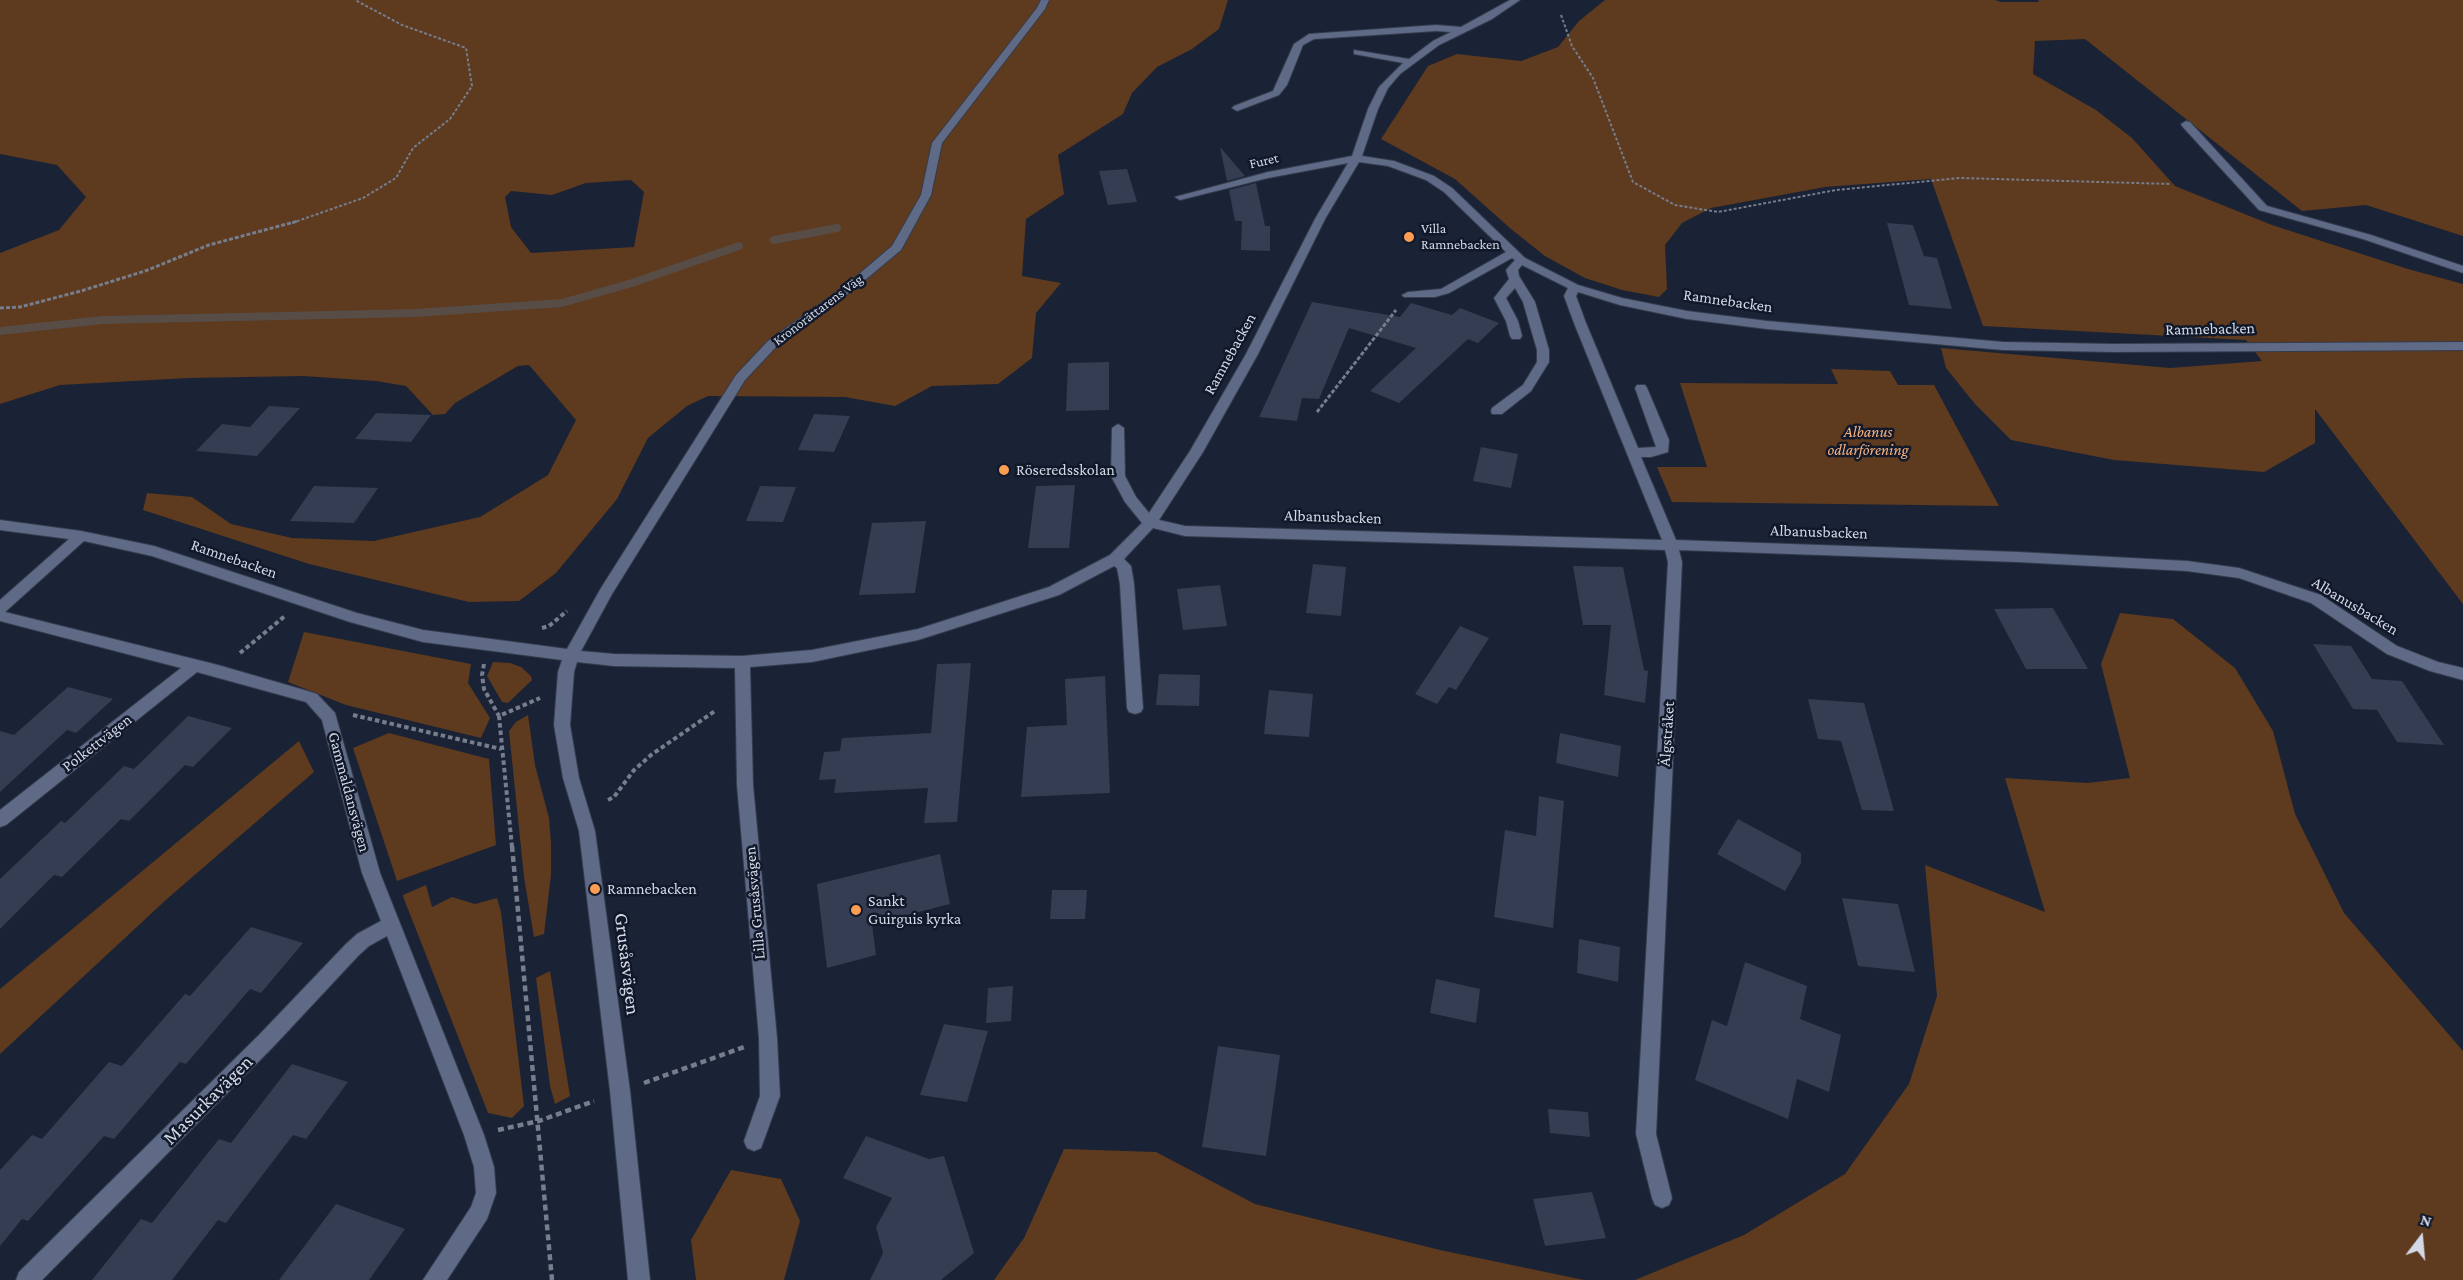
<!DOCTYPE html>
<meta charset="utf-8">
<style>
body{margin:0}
#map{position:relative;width:2463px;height:1280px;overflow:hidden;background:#1a2235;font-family:"Crimson Pro",serif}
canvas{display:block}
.north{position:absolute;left:2391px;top:1208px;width:60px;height:60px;-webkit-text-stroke:4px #11182a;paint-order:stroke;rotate:16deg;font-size:16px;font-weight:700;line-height:24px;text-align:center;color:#d3d9e6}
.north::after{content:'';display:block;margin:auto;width:21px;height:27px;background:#d3d9e6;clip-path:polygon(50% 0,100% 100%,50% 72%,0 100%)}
</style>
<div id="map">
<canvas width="2463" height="1280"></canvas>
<div class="north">N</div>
</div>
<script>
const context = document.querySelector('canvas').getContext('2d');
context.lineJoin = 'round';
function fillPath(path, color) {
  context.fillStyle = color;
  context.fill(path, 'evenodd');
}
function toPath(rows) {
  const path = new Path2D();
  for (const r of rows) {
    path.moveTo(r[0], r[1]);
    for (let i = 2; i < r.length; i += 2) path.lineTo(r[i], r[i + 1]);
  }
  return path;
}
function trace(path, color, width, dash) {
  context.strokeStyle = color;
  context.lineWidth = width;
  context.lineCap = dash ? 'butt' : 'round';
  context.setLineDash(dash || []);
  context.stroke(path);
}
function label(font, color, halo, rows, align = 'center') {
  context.font = font + ' "Crimson Pro",serif';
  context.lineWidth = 5;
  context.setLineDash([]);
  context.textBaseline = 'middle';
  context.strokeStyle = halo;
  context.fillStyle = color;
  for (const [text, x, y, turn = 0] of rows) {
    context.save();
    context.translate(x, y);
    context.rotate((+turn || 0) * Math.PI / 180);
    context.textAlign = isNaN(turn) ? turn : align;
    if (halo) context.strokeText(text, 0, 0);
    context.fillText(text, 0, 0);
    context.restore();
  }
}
fillPath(toPath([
 [0,0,1228,0,1219,29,1192,49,1157,67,1132,93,1123,114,1058,155,1064,194,1026,219,1022,276,1061,283,1036,313,1032,358,998,384,932,386,895,406,845,397,708,396,687,406,648,438,617,499,556,573,519,601,469,602,309,564,143,510,147,493,192,497,231,524,292,538,374,541,480,517,548,475,576,420,529,365,518,366,455,403,445,414,433,415,406,386,376,381,303,376,189,378,60,385,0,404,0,253,59,230,86,197,57,165,0,154],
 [631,180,644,192,634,247,531,253,511,227,505,197,511,191,552,195,586,183],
 [1605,0,1995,0,2001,2,2038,2,2039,0,2463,0,2463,236,2366,205,2302,211,2085,39,2035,41,2033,74,2096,110,2132,138,2175,186,2272,225,2408,269,2463,284,2463,604,2315,409,2315,443,2264,472,2114,460,2011,440,1975,404,1946,368,1941,348,2170,368,2262,361,2246,340,1983,326,1931,179,1825,187,1711,208,1682,223,1665,245,1667,289,1659,297,1622,290,1585,278,1545,256,1511,229,1455,179,1381,139,1428,66,1457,54,1521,61,1558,47,1579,21],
 [1831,369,1890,371,1898,385,1934,385,1999,506,1672,502,1657,467,1707,467,1680,383,1838,384],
 [2120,613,2173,619,2235,668,2273,731,2295,814,2344,913,2463,1051,2463,1280,1635,1280,1744,1235,1845,1174,1909,1084,1937,996,1925,865,2045,912,2005,778,2087,783,2130,778,2101,664],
 [304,632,471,664,468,683,490,718,481,738,346,705,288,682],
 [493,662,510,663,521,667,531,676,532,680,508,703,502,702,487,676],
 [528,715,535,765,549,818,551,843,551,875,544,934,534,937,524,877,509,731,516,722],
 [389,733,489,759,496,845,397,881,353,748],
 [299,741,314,772,168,898,0,1054,0,989],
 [426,885,432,907,452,897,475,904,497,898,501,912,524,1106,512,1118,488,1113,404,899,403,895],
 [550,971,570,1096,555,1104,550,1086,536,978],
 [1064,1149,1156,1152,1255,1204,1440,1250,1584,1280,994,1280,1024,1238],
 [731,1170,781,1179,800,1221,784,1280,696,1280,691,1240]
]), '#5e3a1e');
trace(toPath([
 [774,240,837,228],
 [0,331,103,320,416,313,562,303,632,283,739,246]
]), '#574c46', 8);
fillPath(toPath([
 [1220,147,1245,176,1227,181],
 [1127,169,1137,202,1108,205,1099,171],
 [1256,183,1265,226,1270,226,1270,251,1241,250,1242,221,1235,221,1229,190],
 [1887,223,1913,225,1924,256,1937,258,1952,309,1909,305],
 [1312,302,1400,317,1411,303,1452,315,1460,308,1499,323,1478,343,1468,339,1399,403,1370,391,1416,348,1349,328,1319,399,1302,398,1297,421,1259,417],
 [1109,362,1109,410,1066,411,1068,363],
 [269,406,300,408,257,456,196,451,222,424,250,427],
 [376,413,431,415,411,442,355,439],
 [814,414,850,416,834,452,798,450],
 [1481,447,1518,454,1511,488,1473,481],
 [1075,485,1069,548,1028,548,1036,486],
 [314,486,378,488,354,523,290,521],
 [760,486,796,487,783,522,746,521],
 [926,521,915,593,859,595,872,523],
 [1313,564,1346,567,1341,616,1306,613],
 [1573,566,1623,567,1644,670,1648,671,1645,703,1604,695,1611,625,1583,625],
 [1220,585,1227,626,1183,630,1177,589],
 [2053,608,2088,669,2026,669,1994,609],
 [1460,626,1489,638,1456,690,1449,687,1437,704,1415,694],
 [2313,644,2351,646,2372,679,2402,681,2444,745,2397,742,2377,710,2353,709],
 [971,663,957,822,924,823,928,788,834,793,836,779,819,780,824,752,840,751,842,738,931,733,937,664],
 [1159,674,1200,675,1199,706,1156,705],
 [1105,676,1110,793,1021,797,1027,727,1067,725,1065,679],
 [68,687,113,699,76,733,67,730,0,792,0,731,14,735],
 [1269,690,1313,694,1309,737,1264,734],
 [1808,699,1864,703,1894,811,1862,810,1841,741,1818,739],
 [188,716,232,728,193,767,185,765,129,821,121,819,62,877,54,875,0,929,0,879,61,821,65,823,124,766,134,769],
 [1560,733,1621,746,1618,777,1556,763],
 [1539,796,1564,801,1553,928,1494,917,1505,830,1536,836],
 [1738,819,1801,853,1801,863,1785,891,1717,854],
 [940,854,950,904,872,924,876,955,827,968,817,884],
 [1052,890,1087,890,1085,919,1050,919],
 [1842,898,1898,904,1915,972,1858,966],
 [251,927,303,943,261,993,250,989,186,1064,180,1062,114,1139,104,1136,28,1221,22,1219,0,1246,0,1170,32,1135,42,1139,109,1062,122,1066,185,994,190,996],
 [1579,939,1620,947,1618,982,1577,973],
 [1745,962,1807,986,1800,1019,1841,1035,1829,1092,1797,1079,1788,1119,1695,1080,1712,1020,1727,1026],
 [1436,979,1480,989,1476,1023,1430,1013],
 [1013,986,1011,1021,986,1023,988,988],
 [944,1024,988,1031,967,1102,920,1095],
 [1218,1046,1280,1055,1266,1156,1202,1147],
 [292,1064,348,1082,306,1139,293,1135,226,1223,218,1220,172,1280,92,1280,141,1219,152,1223,219,1139,231,1143],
 [1548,1109,1588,1112,1590,1137,1550,1133],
 [866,1136,929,1159,944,1156,974,1253,941,1280,870,1280,883,1253,876,1227,892,1198,843,1178],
 [1592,1192,1606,1238,1545,1246,1533,1199],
 [336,1204,405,1229,369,1280,279,1280]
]), '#353d52');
const minor = toPath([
 [1041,0,1049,0,1045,9,942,143,931,195,901,250,853,290,776,347,745,380,612,594,581,651,614,654,742,656,812,650,918,629,1049,587,1110,555,1142,523,1125,502,1111,476,1112,428,1118,424,1124,428,1125,476,1136,497,1149,513,1190,451,1246,354,1315,219,1348,163,1268,178,1180,200,1175,197,1268,172,1352,156,1368,109,1379,87,1403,63,1354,54,1354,50,1409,59,1433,41,1451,32,1436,31,1314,39,1303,45,1287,85,1279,95,1237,111,1232,108,1234,106,1273,91,1294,44,1309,34,1436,25,1461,27,1510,0,1520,0,1492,19,1439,45,1400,74,1388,88,1378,109,1362,156,1394,161,1434,176,1452,188,1525,258,1578,285,1622,298,1687,311,1767,321,2003,342,2114,344,2463,342,2463,350,2114,352,2003,350,1767,329,1687,319,1620,305,1578,292,1576,296,1586,323,1638,448,1656,447,1635,388,1637,385,1645,385,1647,388,1669,440,1668,452,1651,457,1641,457,1676,540,2018,552,2187,561,2239,568,2321,595,2397,646,2438,662,2463,668,2463,680,2430,671,2387,654,2311,603,2239,578,2187,571,2018,562,1679,550,1682,562,1656,1134,1672,1198,1669,1205,1662,1208,1655,1205,1652,1198,1636,1134,1668,562,1665,550,1185,536,1153,528,1124,559,1131,566,1134,584,1143,708,1141,712,1135,714,1129,712,1127,708,1120,584,1117,568,1114,566,1059,595,918,640,812,662,750,667,753,785,777,1038,780,1096,761,1148,754,1151,747,1148,744,1141,760,1096,759,1038,737,785,735,668,614,666,577,662,574,672,570,725,579,778,595,831,630,1091,650,1280,628,1280,610,1091,579,831,563,778,554,725,558,672,562,660,423,642,350,622,152,556,84,541,5,612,218,665,311,692,317,694,335,713,380,873,484,1135,494,1167,496,1193,487,1219,447,1280,423,1280,471,1207,476,1193,474,1167,464,1135,387,936,369,946,358,956,273,1047,42,1280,16,1280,19,1272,259,1035,346,944,357,934,381,921,362,873,322,720,306,702,197,672,6,825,0,827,0,810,181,668,0,621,0,600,69,539,0,530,0,520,81,531,154,546,357,613,423,630,567,649,601,588,736,375,768,341,845,286,892,246,921,195,932,143,1037,8,1041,0],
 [1359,162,1388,166,1426,180,1444,192,1506,252,1441,289,1408,292,1402,295,1404,297,1435,297,1449,293,1512,258,1515,260,1506,270,1509,279,1494,298,1506,321,1510,336,1512,339,1520,339,1522,336,1518,321,1506,298,1515,288,1523,302,1537,350,1537,362,1523,385,1492,408,1491,411,1492,414,1502,414,1531,391,1549,362,1549,350,1535,302,1519,276,1518,270,1522,265,1568,288,1564,296,1574,323,1662,540,1185,526,1159,520,1203,452,1258,354,1325,219,1359,162],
 [2186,121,2190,122,2267,206,2371,235,2463,266,2463,273,2363,239,2259,210,2182,126,2181,124,2186,121]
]);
trace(minor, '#343c4e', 2);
trace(toPath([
 [1561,15,1572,46,1593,78,1633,182,1675,205,1718,212,1836,190,1960,178,2171,184],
 [292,223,363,198,396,178,413,148,450,119,472,86,466,48,402,25,355,0]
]), '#767d8d', 2, [3, 2]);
trace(toPath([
 [0,308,20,307,81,291,145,271,209,245,298,221],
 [1317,412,1396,310]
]), '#767d8d', 3, [4, 2]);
trace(toPath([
 [542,628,549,626,567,611],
 [240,653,285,616],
 [484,664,482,675,484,689,499,716],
 [353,715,501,749],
 [608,800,614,797,634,770,651,755,715,711],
 [512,847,499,716,540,698]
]), '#767d8d', 4, [4.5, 3]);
trace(toPath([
 [512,846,552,1280],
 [644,1083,744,1047],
 [498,1130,539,1121,594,1101]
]), '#767d8d', 4.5, [6, 4]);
fillPath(minor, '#5e6a86');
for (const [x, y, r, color] of [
 [1409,237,6,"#fb9e52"],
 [1004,470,6,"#fb9e52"],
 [595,889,6,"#fb9e52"],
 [856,910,6,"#fb9e52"]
]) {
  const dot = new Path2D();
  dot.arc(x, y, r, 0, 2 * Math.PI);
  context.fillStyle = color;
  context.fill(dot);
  trace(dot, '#11182a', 2);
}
label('14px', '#d3d9e6', '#11182a', [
 ["Furet",1264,161,-13],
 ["Kronorättarens Väg",818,310,-37]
]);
label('14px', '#d3d9e6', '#11182a', [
 ["Villa",1421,229],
 ["Ramnebacken",1421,245]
], 'left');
label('16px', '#d3d9e6', '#11182a', [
 ["Ramnebacken",1728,301,8],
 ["Ramnebacken",2210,329,-1],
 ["Ramnebacken",1230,354,-61],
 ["Albanusbacken",1333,517,2],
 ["Albanusbacken",1819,532,2],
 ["Ramnebacken",234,559,19],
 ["Albanusbacken",2355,606,31],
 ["Älgstråket",1667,734,-86],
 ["Polkettvägen",97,743,-38],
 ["Gammaldansvägen",349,792,75],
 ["Lilla Grusåsvägen",755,903,-95]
]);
label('italic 16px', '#f8b27d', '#11182a', [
 ["Albanus",1868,432],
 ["odlarförening",1868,450]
]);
label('16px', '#d3d9e6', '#11182a', [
 ["Röseredsskolan",1016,470],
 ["Ramnebacken",607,889],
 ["Sankt",868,901],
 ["Guirguis kyrka",868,919]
], 'left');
label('20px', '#d3d9e6', '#11182a', [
 ["Grusåsvägen",627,964,83],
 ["Masurkavägen",208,1100,-45]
]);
</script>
